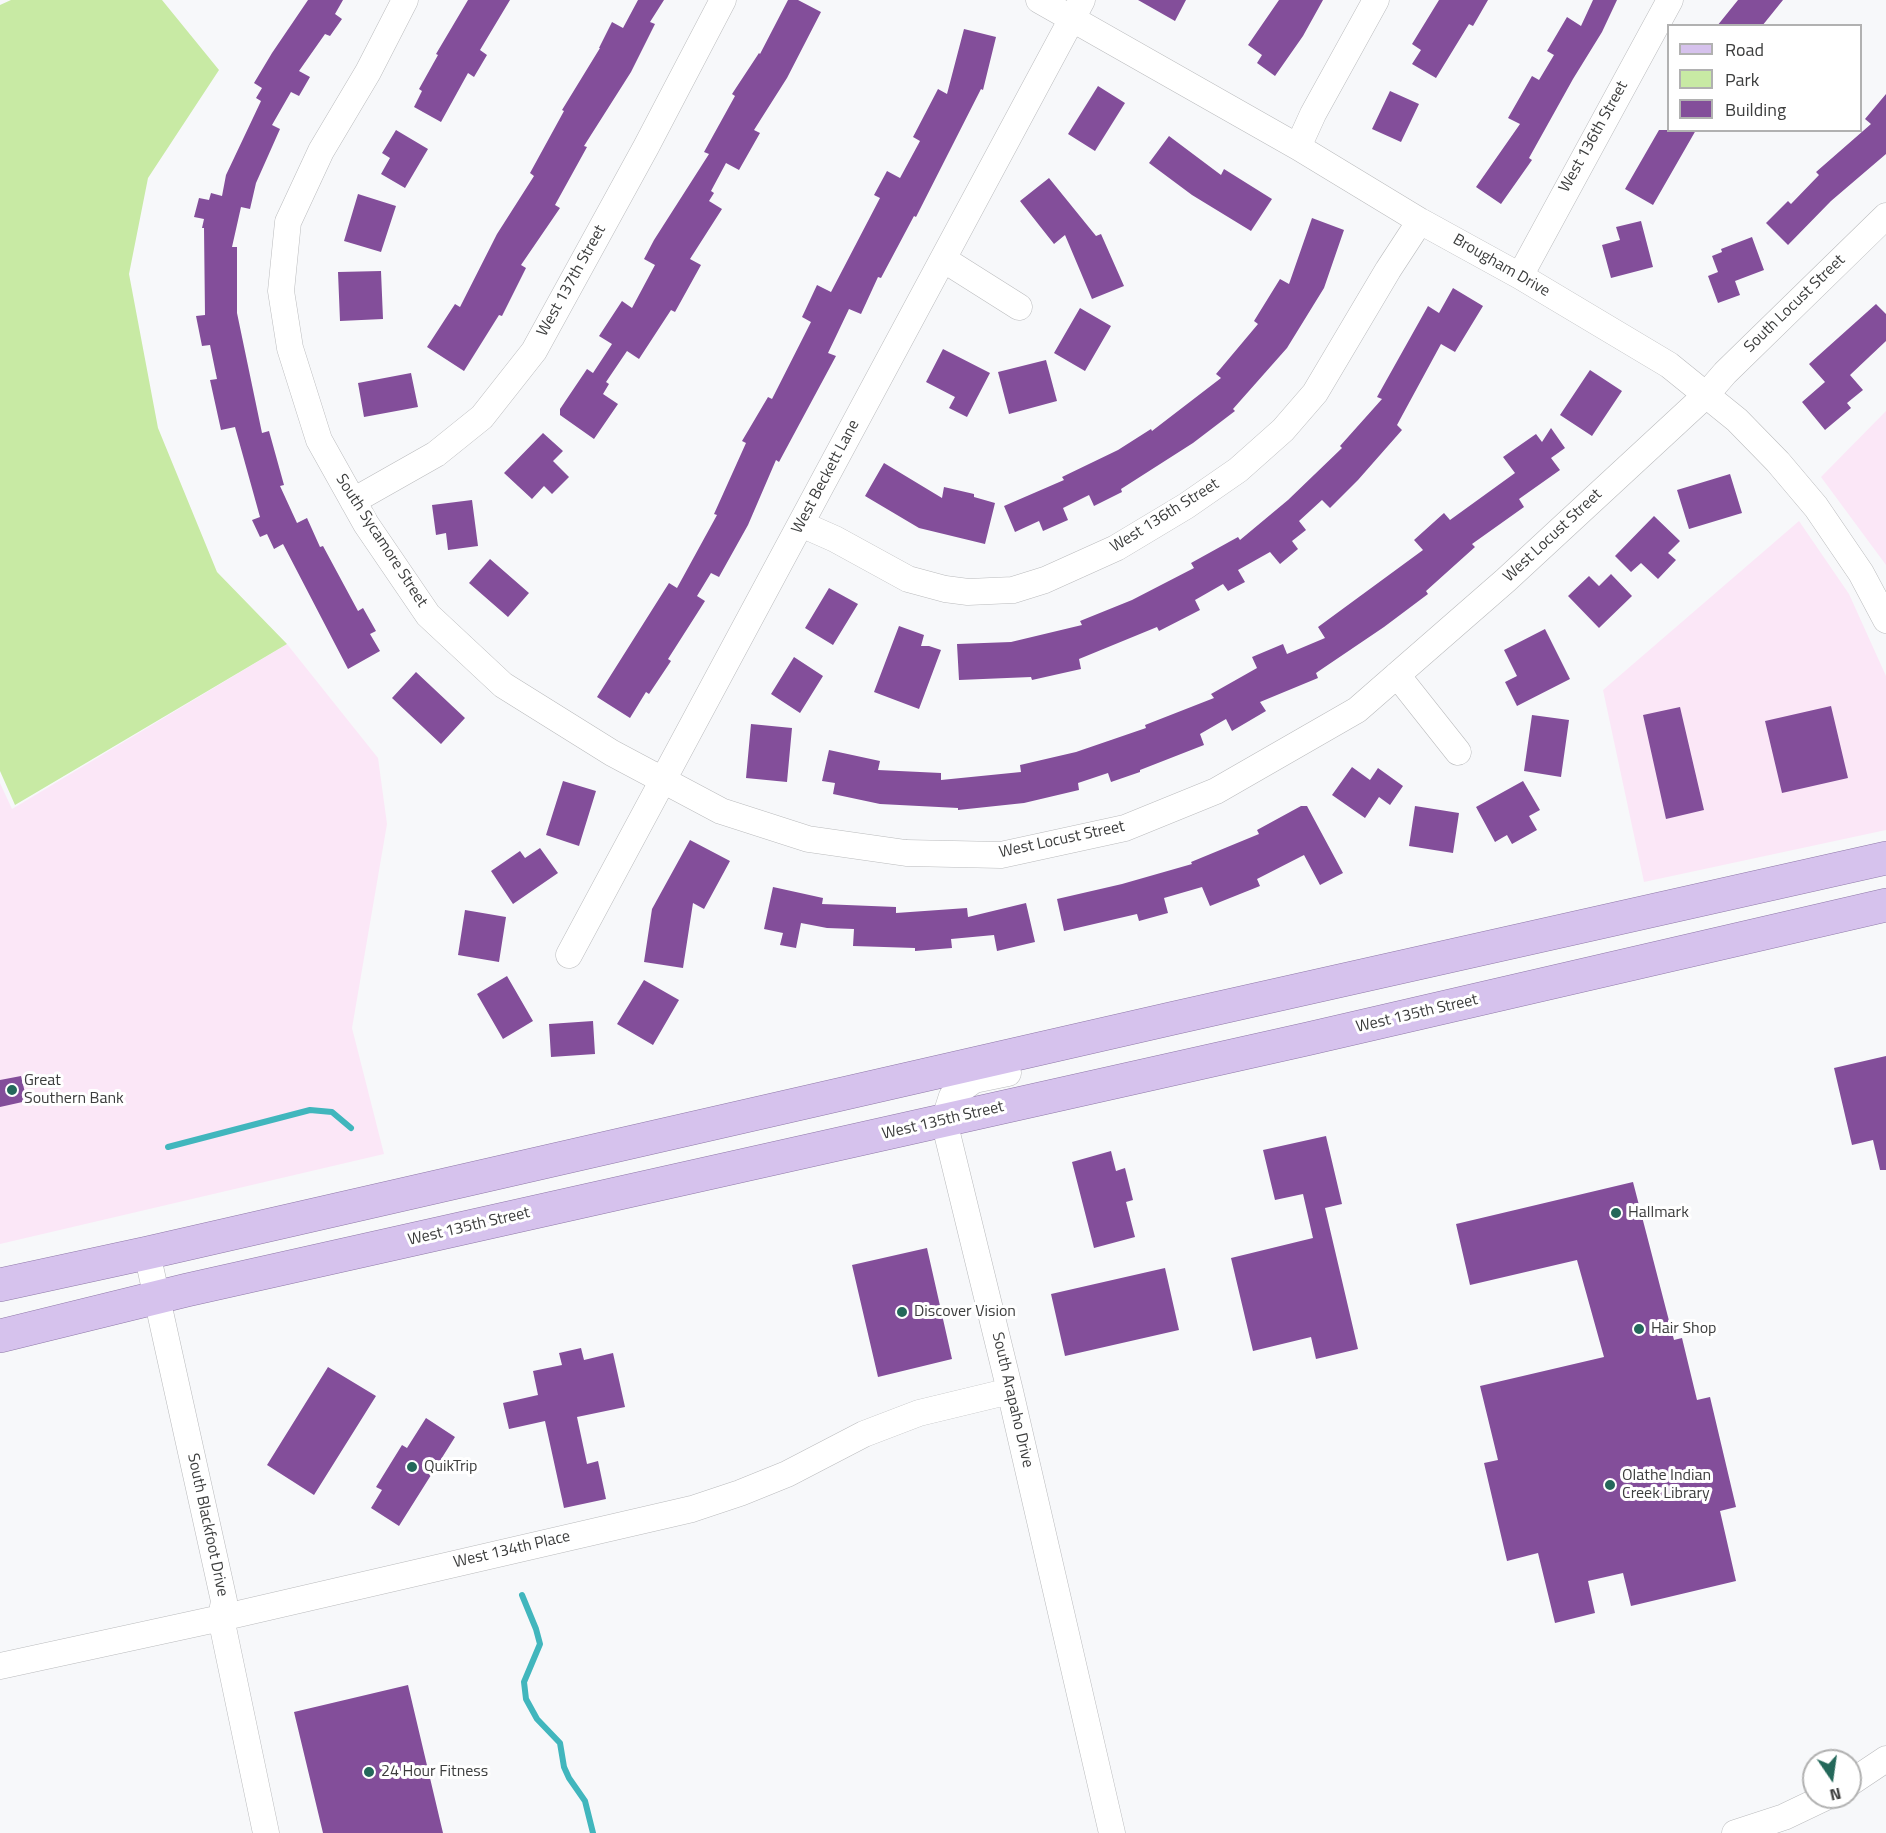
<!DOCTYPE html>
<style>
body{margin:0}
#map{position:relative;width:1886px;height:1833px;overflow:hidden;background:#f7f8fa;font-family:"Titillium Web",sans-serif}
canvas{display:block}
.legend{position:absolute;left:1667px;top:24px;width:195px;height:108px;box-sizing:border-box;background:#fff;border:2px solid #b1b1b1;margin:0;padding:8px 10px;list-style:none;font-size:18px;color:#3c3d3d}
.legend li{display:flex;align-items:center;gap:12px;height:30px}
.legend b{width:30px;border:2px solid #b1b1b1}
.north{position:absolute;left:1802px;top:1749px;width:60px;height:60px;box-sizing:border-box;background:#fff;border:2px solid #b1b1b1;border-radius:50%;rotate:167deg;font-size:16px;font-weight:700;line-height:24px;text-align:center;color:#3c3d3d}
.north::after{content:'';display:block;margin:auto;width:21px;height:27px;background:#24685a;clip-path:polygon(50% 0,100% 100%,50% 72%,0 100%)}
</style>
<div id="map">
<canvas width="1886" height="1833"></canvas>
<ul class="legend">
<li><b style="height:8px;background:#d6c2ed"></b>Road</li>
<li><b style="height:16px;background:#c8eaa4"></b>Park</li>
<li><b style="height:16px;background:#834e9a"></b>Building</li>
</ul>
<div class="north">N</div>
</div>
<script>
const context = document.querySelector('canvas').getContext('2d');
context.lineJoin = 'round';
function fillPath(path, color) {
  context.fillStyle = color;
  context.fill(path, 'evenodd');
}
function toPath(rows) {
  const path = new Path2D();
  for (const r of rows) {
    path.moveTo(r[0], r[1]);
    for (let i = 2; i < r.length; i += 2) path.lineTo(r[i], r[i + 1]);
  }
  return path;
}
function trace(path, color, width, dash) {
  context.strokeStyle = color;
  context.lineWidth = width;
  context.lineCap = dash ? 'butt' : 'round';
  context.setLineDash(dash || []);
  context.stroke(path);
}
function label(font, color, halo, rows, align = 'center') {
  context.font = font + ' "Titillium Web",sans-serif';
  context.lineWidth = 6;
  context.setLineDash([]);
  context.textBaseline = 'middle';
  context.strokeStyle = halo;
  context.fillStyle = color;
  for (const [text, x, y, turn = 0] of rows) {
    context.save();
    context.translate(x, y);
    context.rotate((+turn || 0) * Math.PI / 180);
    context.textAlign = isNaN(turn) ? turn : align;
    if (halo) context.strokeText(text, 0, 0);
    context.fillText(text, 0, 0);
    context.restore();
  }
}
fillPath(toPath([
 [1886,411,1886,565,1821,477],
 [1799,521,1849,594,1886,676,1886,830,1644,882,1603,690],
 [287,644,378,758,387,824,352,1028,384,1154,0,1244,0,783,12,809]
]), '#fbe7f7');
fillPath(toPath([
 [11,0,162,0,219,70,148,178,129,274,158,428,217,572,287,644,15,805,0,771,0,5]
]), '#c8eaa4');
trace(toPath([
 [168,1147,310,1110,332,1112,351,1128],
 [522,1595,536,1629,540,1644,524,1682,526,1699,537,1719,560,1743,564,1767,569,1778,585,1801,593,1833]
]), '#41b6bd', 6);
fillPath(toPath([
 [308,0,343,0,335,14,342,19,330,36,325,34,299,71,310,77,299,96,291,92,272,125,280,129,256,183,250,209,241,207,232,247,237,247,237,313,262,433,269,431,284,485,280,486,297,523,307,518,320,547,323,546,358,611,363,608,376,631,370,634,380,651,348,669,283,544,274,549,267,534,260,537,252,520,260,517,235,427,221,430,210,380,217,379,210,345,202,346,196,316,205,315,204,228,202,228,204,219,194,217,199,198,209,200,211,193,222,196,226,175,261,101,256,98,262,88,254,83,272,53],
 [468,0,510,0,480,50,487,55,474,77,468,73,441,122,414,107,422,91,419,89,438,55,436,54],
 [638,0,664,0,650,22,655,24,631,72,584,146,587,147,555,205,560,208,521,265,526,268,502,316,499,315,464,371,427,347,455,304,460,307,497,234,534,176,530,173,564,111,562,110,600,48,599,48,612,22,623,28],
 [788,0,798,0,821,12,787,78,754,130,760,133,739,170,726,163,711,191,714,193,709,201,722,209,690,259,701,265,675,312,671,310,639,359,627,351,606,382,609,384,603,394,618,404,594,439,560,415,560,409,587,369,593,373,612,344,599,336,622,301,632,308,655,265,644,259,654,240,709,154,704,152,735,96,732,94,759,53,760,54],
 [1138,0,1186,0,1175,21],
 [1279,0,1323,0,1303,36,1275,76,1257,63,1262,55,1248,45],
 [1439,0,1488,0,1473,26,1469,24,1436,78,1412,64,1421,50,1412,44],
 [1593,0,1617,0,1602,32,1573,79,1529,158,1532,160,1501,204,1476,187,1520,124,1508,118,1532,76,1539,80,1554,55,1547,51,1567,17,1581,26],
 [1738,0,1783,0,1762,26,1717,26],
 [964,29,996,37,983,90,981,89,916,217,914,216,881,278,878,277,861,314,849,309,828,353,836,356,779,462,776,460,748,525,719,577,711,573,697,596,705,601,668,659,671,661,649,694,646,692,630,718,597,697,669,583,677,588,717,515,714,514,746,443,742,441,768,397,772,399,811,322,802,317,817,285,831,292,880,198,874,195,887,171,900,178,920,141,913,137,938,89,947,94],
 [1098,86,1125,103,1095,151,1068,134],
 [1390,91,1419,104,1401,142,1372,129],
 [1886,94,1886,154,1831,201,1788,245,1766,223,1788,201,1791,204,1819,175,1816,172,1871,124,1865,119],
 [396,130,428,149,405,188,381,174,390,158,382,153],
 [1659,130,1696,130,1653,205,1625,189],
 [1169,136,1221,175,1224,169,1272,199,1251,231,1192,195,1149,163],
 [1049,178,1096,236,1101,234,1124,286,1092,299,1065,235,1054,244,1020,201],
 [358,194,396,206,381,252,344,241],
 [1312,218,1344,230,1324,288,1287,348,1233,409,1235,411,1193,443,1121,489,1122,492,1094,506,1089,495,1063,508,1068,520,1043,531,1039,521,1015,532,1004,506,1064,480,1062,477,1118,450,1151,429,1152,431,1221,378,1216,374,1258,324,1254,321,1280,279,1289,284],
 [1641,221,1653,267,1611,278,1602,245,1620,240,1616,227],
 [1752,237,1764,270,1735,281,1740,295,1718,303,1708,276,1718,272,1712,256,1722,252,1721,249],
 [381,271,383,319,340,321,338,272],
 [1453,288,1483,306,1455,352,1441,344,1397,425,1402,430,1358,480,1330,508,1322,500,1299,521,1306,530,1292,541,1298,549,1280,564,1270,552,1238,570,1245,582,1228,591,1223,584,1195,600,1200,610,1159,631,1157,627,1079,659,1081,669,1032,680,1031,677,959,680,957,644,1011,642,1082,625,1080,621,1132,600,1194,568,1191,563,1238,537,1240,540,1288,500,1342,448,1340,446,1382,399,1377,397,1428,306,1439,313],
 [1876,304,1886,314,1886,341,1850,375,1863,390,1847,403,1851,408,1825,430,1802,402,1825,382,1809,364],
 [1080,308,1111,326,1085,371,1054,353],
 [943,349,990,373,967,417,949,408,955,397,926,382],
 [1046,360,1057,401,1009,414,998,372],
 [1590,370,1622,391,1592,436,1560,415],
 [411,373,418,407,364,417,358,383],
 [1551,428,1565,448,1551,458,1560,470,1519,499,1524,507,1472,544,1475,547,1426,591,1428,594,1384,627,1316,673,1318,678,1260,702,1266,711,1232,731,1226,719,1200,734,1204,745,1140,770,1140,772,1111,782,1108,773,1078,783,1079,790,1024,803,958,810,958,808,880,804,833,794,835,783,822,781,829,750,880,761,878,770,941,773,941,780,1021,772,1020,765,1076,752,1146,728,1145,725,1214,698,1211,694,1257,668,1252,657,1283,644,1287,654,1325,638,1318,627,1423,550,1414,540,1444,513,1450,520,1515,473,1503,457,1536,434,1542,442],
 [543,433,563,451,553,461,569,477,552,494,544,486,532,499,504,473],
 [884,463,942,498,944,487,974,494,974,497,995,503,985,544,919,528,865,496],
 [1730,474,1742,513,1689,529,1677,490],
 [472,500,478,546,448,550,446,533,436,535,432,505],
 [1654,516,1680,541,1668,553,1676,560,1658,579,1641,563,1631,572,1615,556],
 [490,559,529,593,508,617,469,583],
 [1611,574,1632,596,1599,628,1568,596,1589,576,1599,586],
 [829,588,858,604,833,645,805,628],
 [899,626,924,635,921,646,929,646,941,650,919,709,874,692],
 [1545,629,1570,679,1517,706,1505,682,1517,676,1504,650],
 [794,657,823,676,800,713,771,694],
 [416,672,465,718,441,744,392,698],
 [1831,706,1848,778,1782,793,1765,721],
 [1680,707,1704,810,1666,819,1643,715],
 [1532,715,1569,720,1561,777,1524,771],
 [751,724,792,728,787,782,746,778],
 [1352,767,1370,780,1378,768,1403,786,1390,805,1379,797,1365,818,1332,795],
 [563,781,596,791,579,846,546,835],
 [1523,781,1540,810,1529,816,1537,830,1512,844,1507,835,1495,842,1476,807],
 [1301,806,1307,806,1343,873,1320,885,1304,855,1257,879,1260,886,1210,906,1202,887,1164,898,1168,913,1139,921,1137,914,1064,931,1057,899,1122,884,1192,864,1191,862,1259,834,1257,830],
 [1415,806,1459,813,1453,853,1409,846],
 [690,840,730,861,704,909,693,903,683,968,644,962,652,909],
 [540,848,558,873,513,904,491,871,520,851,525,858],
 [773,887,823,898,822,904,896,907,896,913,967,908,968,917,1026,903,1035,942,997,951,994,935,951,939,952,948,915,951,915,948,853,946,854,929,827,928,801,923,796,948,780,945,783,933,764,929],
 [465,910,506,917,499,962,458,955],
 [507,976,533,1021,503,1039,477,994],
 [644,980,679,1000,653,1045,617,1024],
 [593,1021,595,1054,551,1057,549,1024],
 [1886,1056,1886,1170,1880,1170,1873,1140,1852,1145,1834,1068],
 [21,1076,27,1101,0,1107,0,1080],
 [1326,1136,1342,1204,1325,1208,1358,1349,1316,1359,1311,1337,1253,1351,1231,1258,1313,1238,1303,1194,1275,1200,1263,1150],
 [1111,1151,1116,1171,1125,1168,1133,1200,1126,1202,1135,1237,1094,1248,1072,1162],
 [1633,1182,1674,1340,1682,1338,1697,1400,1710,1397,1736,1507,1720,1511,1736,1581,1631,1606,1623,1573,1588,1581,1595,1613,1555,1623,1538,1553,1507,1561,1484,1463,1498,1460,1480,1386,1604,1357,1577,1260,1470,1285,1456,1224],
 [927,1248,952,1359,878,1377,852,1265],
 [1165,1268,1179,1330,1065,1356,1051,1294],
 [581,1348,584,1360,613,1353,625,1407,577,1417,587,1464,598,1461,606,1499,564,1508,545,1421,509,1429,503,1403,538,1395,533,1371,562,1365,559,1353],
 [328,1367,376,1396,314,1495,267,1465],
 [426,1418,455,1437,399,1526,371,1508,382,1490,376,1487,402,1445,407,1448],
 [408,1685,443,1833,323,1833,294,1712]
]), '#834e9a');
const minor = toPath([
 [405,0,368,72,321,151,288,222,281,291,290,348,319,440,366,524,428,615,503,685,612,753,721,811,808,839,906,853,1001,855,1125,828,1216,791,1357,710,1506,580,1706,395,1725,373,1886,216],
 [1039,0,1298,147,1420,221,1520,276,1669,365,1737,420,1778,462,1816,507,1861,573,1886,620],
 [1298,147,1313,114,1376,0],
 [943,259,1019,307],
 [1520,276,1670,0],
 [353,501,436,454,482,417,534,351,646,147,723,0],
 [801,524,835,539,908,579,945,589,968,592,1013,590,1045,580,1116,548,1186,506,1238,470,1283,430,1315,393,1388,270,1420,221],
 [1397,675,1458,752],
 [569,955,1082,0],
 [1008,1073,974,1080,952,1096,944,1121,1010,1391,1112,1833],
 [147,1253,224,1601,221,1618,266,1833],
 [0,1666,221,1618,692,1509,740,1493,787,1474,864,1434,919,1413,1010,1391],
 [1850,1783,1886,1759],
 [1735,1833,1784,1817,1826,1797]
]);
const major = toPath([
 [0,1285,147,1253,1174,1018,1886,858],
 [0,1336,187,1290,1307,1039,1886,905]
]);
trace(minor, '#babbbd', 27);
trace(major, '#8f79a8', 34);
trace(minor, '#fff', 26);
trace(major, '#d6c2ed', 33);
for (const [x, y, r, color] of [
 [12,1090,6,"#24685a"],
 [1616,1213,6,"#24685a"],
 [902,1312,6,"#24685a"],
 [1639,1329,6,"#24685a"],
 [412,1467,6,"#24685a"],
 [1610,1485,6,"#24685a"],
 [369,1772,6,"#24685a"]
]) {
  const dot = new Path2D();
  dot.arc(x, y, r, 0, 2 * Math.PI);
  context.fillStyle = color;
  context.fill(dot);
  trace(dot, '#fff', 2);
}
label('16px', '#3c3d3d', '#fff', [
 ["West 136th Street",1594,137,-61],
 ["Brougham Drive",1501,266,30],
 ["West 137th Street",572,281,-61],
 ["South Locust Street",1795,304,-44],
 ["West Beckett Lane",826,477,-62],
 ["West 136th Street",1165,516,-32],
 ["West Locust Street",1553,536,-43],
 ["South Sycamore Street",381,541,57],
 ["West Locust Street",1062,840,-12],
 ["West 135th Street",1417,1014,-13],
 ["West 135th Street",943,1121,-13],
 ["West 135th Street",469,1227,-13],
 ["South Arapaho Drive",1012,1400,77],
 ["South Blackfoot Drive",207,1525,78],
 ["West 134th Place",512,1550,-13]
]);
label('16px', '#3c3d3d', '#fff', [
 ["Great",24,1081],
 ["Southern Bank",24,1099],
 ["Hallmark",1628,1213],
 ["Discover Vision",914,1312],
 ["Hair Shop",1651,1329],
 ["QuikTrip",424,1467],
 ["Olathe Indian",1622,1476],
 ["Creek Library",1622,1494],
 ["24 Hour Fitness",381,1772]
], 'left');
</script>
